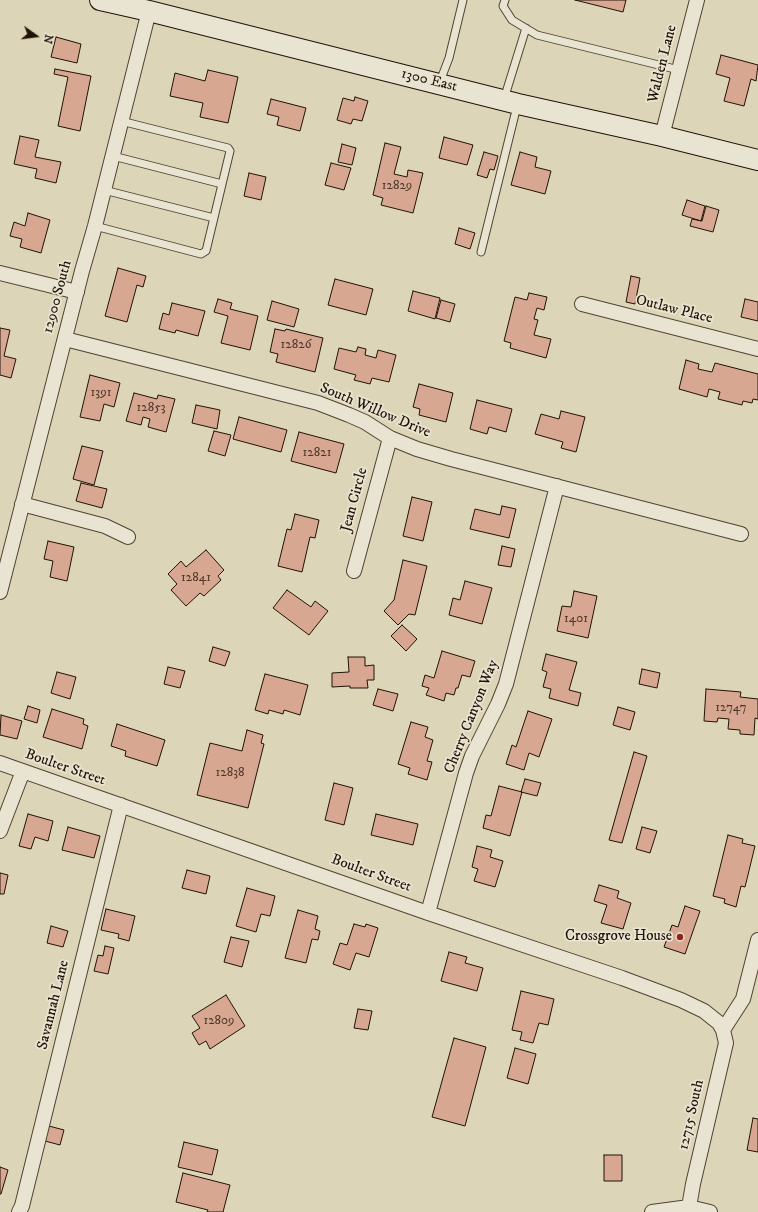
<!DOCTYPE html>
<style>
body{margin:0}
#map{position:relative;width:758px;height:1212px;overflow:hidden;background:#ddd5b8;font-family:"IM FELL DW Pica",serif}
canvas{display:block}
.north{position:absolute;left:16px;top:16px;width:40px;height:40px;-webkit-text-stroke:3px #e9e4d1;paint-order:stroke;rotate:104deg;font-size:11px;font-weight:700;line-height:16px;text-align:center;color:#211205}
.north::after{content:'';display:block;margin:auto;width:14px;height:18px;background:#211205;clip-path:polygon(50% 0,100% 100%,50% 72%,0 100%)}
</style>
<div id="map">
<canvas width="758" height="1212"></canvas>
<div class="north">N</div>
</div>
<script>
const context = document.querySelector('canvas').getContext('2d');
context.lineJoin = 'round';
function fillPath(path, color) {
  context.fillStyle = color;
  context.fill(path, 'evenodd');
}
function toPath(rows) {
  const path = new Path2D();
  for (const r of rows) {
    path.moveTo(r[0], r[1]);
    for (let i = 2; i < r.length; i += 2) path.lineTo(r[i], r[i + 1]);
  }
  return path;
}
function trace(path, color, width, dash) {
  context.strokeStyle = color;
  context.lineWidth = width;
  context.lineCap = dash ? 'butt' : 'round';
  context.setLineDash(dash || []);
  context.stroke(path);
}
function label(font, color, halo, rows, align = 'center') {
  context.font = font + ' "IM FELL DW Pica",serif';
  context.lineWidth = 3.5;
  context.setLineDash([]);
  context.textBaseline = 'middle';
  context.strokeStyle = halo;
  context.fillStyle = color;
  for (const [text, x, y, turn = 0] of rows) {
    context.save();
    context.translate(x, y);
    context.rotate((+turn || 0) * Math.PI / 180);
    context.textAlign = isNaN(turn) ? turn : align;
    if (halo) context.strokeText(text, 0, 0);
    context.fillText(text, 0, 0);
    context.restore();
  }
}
const building = toPath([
 [575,0,626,0,623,12,575,0],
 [56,37,81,44,77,63,51,57,56,37],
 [721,55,758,65,756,81,751,79,744,106,724,101,730,78,716,74,721,55],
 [55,69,91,76,80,131,58,126,68,77,54,74,55,69],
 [208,70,238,77,228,123,200,117,203,103,170,96,175,73,205,81,208,70],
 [355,97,368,101,362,121,353,119,351,124,337,120,343,98,354,101,355,97],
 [271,99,306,108,300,131,277,125,279,117,267,114,271,99],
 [20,136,39,140,35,157,61,162,56,183,35,178,37,169,14,164,20,136],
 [444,137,473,145,467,165,439,158,444,137],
 [385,143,401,147,394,174,407,177,408,170,423,173,413,213,381,205,383,198,373,195,385,143],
 [342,144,356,148,352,165,338,162,342,144],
 [484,152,498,156,494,170,490,169,487,178,477,175,484,152],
 [520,152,537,157,535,167,551,171,545,194,511,185,520,152],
 [331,163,351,168,344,190,325,185,331,163],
 [249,173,266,177,261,200,244,196,249,173],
 [687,200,705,206,701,221,682,215,687,200],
 [706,206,719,210,713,232,690,226,692,219,702,221,706,206],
 [28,213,50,220,41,253,20,247,22,239,10,236,14,222,25,226,28,213],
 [459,228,475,233,470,249,455,244,459,228],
 [118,268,146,276,143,287,137,285,127,322,105,316,118,268],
 [631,276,640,278,635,304,626,302,631,276],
 [335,279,373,289,366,315,328,305,335,279],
 [413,291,440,298,435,319,408,311,413,291],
 [529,293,547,297,544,310,537,308,534,319,538,320,534,335,551,339,546,358,510,348,511,343,504,341,515,297,527,300,529,293],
 [218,299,232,303,230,309,258,316,250,350,221,343,228,316,214,312,218,299],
 [745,299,758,302,758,321,741,317,745,299],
 [441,300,455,304,450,322,436,318,441,300],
 [272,301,299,309,294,327,267,320,272,301],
 [172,303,205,311,198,336,176,330,175,333,159,329,163,313,169,315,172,303],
 [0,328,10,330,4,356,16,359,11,378,0,375,0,328],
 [275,329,285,331,286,329,323,338,315,372,276,362,278,354,270,352,275,329],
 [358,347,366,349,365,355,376,358,378,350,396,355,389,382,372,378,370,384,354,380,356,375,334,369,339,348,356,352,358,347],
 [686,360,699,364,698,369,712,372,715,363,758,374,758,400,753,399,752,403,743,401,742,405,718,399,720,392,709,389,707,397,679,389,686,360],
 [90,375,120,383,114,407,104,404,100,421,80,417,90,375],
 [419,384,453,393,446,422,419,415,420,409,413,407,419,384],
 [134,393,157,399,158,395,175,399,166,432,148,427,150,419,143,417,141,425,126,421,134,393],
 [477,400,512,409,506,432,489,427,487,434,470,429,477,400],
 [196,405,220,410,217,429,192,423,196,405],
 [561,411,585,417,576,452,561,448,563,442,535,434,541,414,559,419,561,411],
 [239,417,287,430,281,452,233,439,239,417],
 [214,431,231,435,225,456,208,451,214,431],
 [299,432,344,444,336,473,291,461,299,432],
 [82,446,103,451,94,485,73,479,82,446],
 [81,483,107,489,102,508,76,501,81,483],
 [412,497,432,502,423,541,403,536,412,497],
 [502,506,516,509,509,538,470,529,475,509,500,515,502,506],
 [295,514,319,520,315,538,310,537,302,572,278,566,287,529,291,530,295,514],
 [48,541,74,547,67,581,50,577,53,561,44,559,48,541],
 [502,546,515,549,511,567,498,565,502,546],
 [206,550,224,570,218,576,221,580,204,596,200,593,186,606,171,590,177,584,168,574,181,561,186,567,206,550],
 [403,560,427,566,415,615,409,614,398,625,384,611,394,600,403,560],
 [465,581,492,588,482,624,449,615,453,598,460,600,465,581],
 [287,590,311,607,315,601,328,611,309,635,273,608,287,590],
 [574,591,597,596,588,638,557,631,562,606,571,607,574,591],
 [402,625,417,639,406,651,391,636,402,625],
 [213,647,230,652,225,666,209,661,213,647],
 [442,651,475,661,470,677,462,675,458,688,456,688,454,695,446,693,444,701,426,695,429,688,422,686,425,675,434,678,442,651],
 [546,654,577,662,569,690,581,693,578,706,549,698,551,689,543,687,547,672,542,670,546,654],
 [348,657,365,657,365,666,374,665,374,680,367,680,368,688,350,688,350,686,332,687,332,673,349,672,348,657],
 [168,667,185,671,180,688,164,684,168,667],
 [642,669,660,673,657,688,639,684,642,669],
 [57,672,76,677,70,699,51,693,57,672],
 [265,674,308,685,300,715,284,710,283,714,269,710,268,714,255,710,265,674],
 [378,689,398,694,393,711,373,705,378,689],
 [706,689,741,692,740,697,758,699,758,719,755,718,754,735,740,734,740,730,728,729,729,719,718,718,717,722,704,721,706,689],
 [28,706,40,710,37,723,24,719,28,706],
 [618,707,635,712,630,730,613,725,618,707],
 [52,709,84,719,83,724,88,726,82,749,43,737,52,709],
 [528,711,552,719,539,757,529,753,524,770,506,764,512,745,516,747,528,711],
 [1,715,22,721,17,739,0,735,1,715],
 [411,722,428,727,425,737,433,740,427,761,432,762,427,780,408,774,410,768,398,764,411,722],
 [117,724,165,740,157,766,125,756,126,751,111,746,117,724],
 [247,730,263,735,261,743,264,744,248,808,197,795,210,743,242,751,247,730],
 [634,752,647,756,622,843,609,840,634,752],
 [525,779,541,783,537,796,521,792,525,779],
 [334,783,353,788,344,825,325,820,334,783],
 [499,786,522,792,510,836,483,828,486,815,491,816,499,786],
 [28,814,53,821,48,841,35,837,31,849,19,846,28,814],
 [376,814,418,824,413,845,371,835,376,814],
 [68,827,100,836,94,858,62,850,68,827],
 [642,827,657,831,650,853,636,849,642,827],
 [728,835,743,839,742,843,755,846,745,887,741,886,736,907,724,903,725,899,713,896,728,835],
 [477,846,492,850,490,857,503,861,495,887,474,881,478,869,472,867,477,846],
 [187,870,210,876,206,894,182,888,187,870],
 [0,873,8,875,4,894,0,894,0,873],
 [599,885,619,891,617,898,631,903,623,929,601,923,607,905,594,901,599,885],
 [247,888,275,896,270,916,261,914,256,932,236,926,247,888],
 [685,906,700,911,685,954,664,947,672,925,678,927,685,906],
 [106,909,135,916,129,941,118,938,119,934,101,930,106,909],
 [298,910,318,916,315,929,320,931,318,940,312,939,306,963,285,958,298,910],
 [354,924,365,927,366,924,378,928,369,957,356,953,350,970,333,964,340,943,347,945,354,924],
 [51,926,68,931,63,947,47,943,51,926],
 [231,937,249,941,242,967,224,962,231,937],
 [105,946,114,948,108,974,94,971,98,955,103,956,105,946],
 [449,952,467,957,465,963,483,968,477,991,441,981,449,952],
 [521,991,554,999,548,1025,539,1023,533,1043,520,1040,522,1032,512,1030,521,991],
 [226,995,245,1026,210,1049,206,1041,199,1045,192,1033,200,1028,192,1016,226,995],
 [358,1009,372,1011,368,1030,354,1028,358,1009],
 [454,1038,486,1047,465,1126,432,1117,454,1038],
 [515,1048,536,1054,528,1084,507,1078,515,1048],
 [753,1118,758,1119,758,1152,747,1150,753,1118],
 [49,1126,64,1130,60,1145,45,1141,49,1126],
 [184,1142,218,1150,212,1175,178,1167,184,1142],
 [604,1155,622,1155,622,1181,604,1181,604,1155],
 [0,1167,8,1170,1,1194,0,1194,0,1167],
 [183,1173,230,1185,223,1212,207,1212,208,1210,176,1202,183,1173]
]);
fillPath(building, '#d7a792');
trace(building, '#211205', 1);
const service = toPath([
 [505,0,503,6,512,20,537,35,679,70],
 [439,84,449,58,463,0],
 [504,99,526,28],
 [113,156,222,184],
 [104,190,214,218],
 [95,226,201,254,206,251,230,151,228,148,121,121],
 [481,252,517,106]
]);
const minor = toPath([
 [662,136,697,0],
 [0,273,77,292],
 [582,304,758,349],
 [65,339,318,403,349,415,365,422,390,438,417,449,451,459,741,534],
 [22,504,105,526,128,537],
 [354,571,390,438],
 [0,592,82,271,95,226,149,11],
 [0,763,428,913,622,978,681,1000,704,1011,719,1023,723,1030,726,1043,693,1184,689,1207],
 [0,831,23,771],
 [428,913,466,773,472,756,498,704,506,684,557,486],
 [723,1030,743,999,758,940],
 [19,1212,22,1206,121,805],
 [652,1212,689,1207,710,1212]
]);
const secondary = toPath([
 [100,0,149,11,518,104,662,136,758,160]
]);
trace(service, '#504332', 9);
trace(minor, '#504332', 16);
trace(secondary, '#211205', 22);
trace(service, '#e9e4d1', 7);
trace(minor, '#e9e4d1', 14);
trace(secondary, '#e9e4d1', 20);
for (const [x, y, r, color] of [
 [680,937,4,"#8f2418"]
]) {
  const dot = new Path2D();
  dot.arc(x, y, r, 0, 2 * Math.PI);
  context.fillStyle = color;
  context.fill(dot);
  trace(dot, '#e9e4d1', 1.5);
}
label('13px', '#4e3728', null, [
 ["12829",397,186],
 ["12826",296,345],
 ["1391",101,393],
 ["12853",151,408],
 ["12821",317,453],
 ["12841",196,578],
 ["1401",576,619],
 ["12747",731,708],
 ["12838",230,773],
 ["12809",219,1021]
]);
label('15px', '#211205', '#e9e4d1', [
 ["Walden Lane",663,64,-76],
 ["1300 East",429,81,14],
 ["12900 South",58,297,-75],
 ["Outlaw Place",674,310,14],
 ["South Willow Drive",375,411,23],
 ["Jean Circle",355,500,-75],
 ["Cherry Canyon Way",472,717,-68],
 ["Boulter Street",65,768,19],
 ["Boulter Street",371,874,20],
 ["Savannah Lane",54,1005,-76],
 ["12715 South",692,1115,-77]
]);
label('15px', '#211205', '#e9e4d1', [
 ["Crossgrove House",672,937]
], 'right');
</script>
